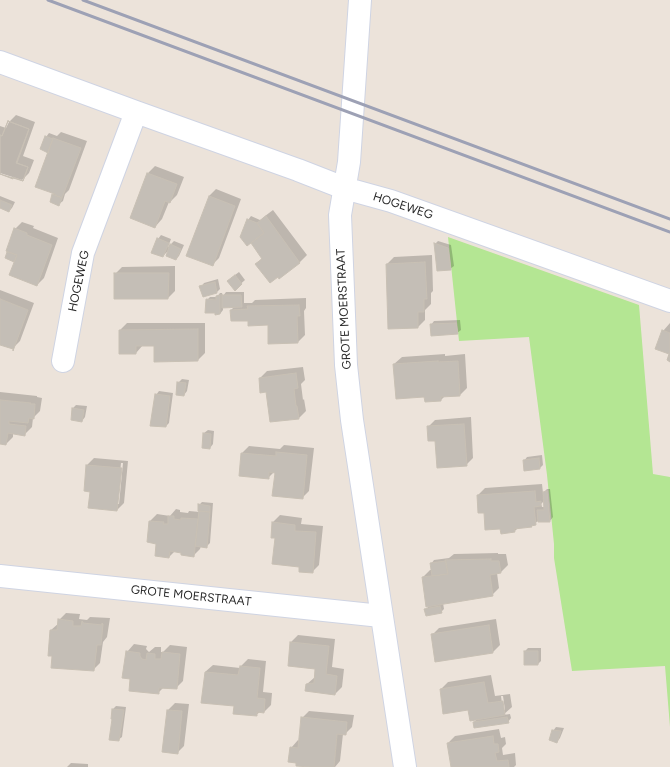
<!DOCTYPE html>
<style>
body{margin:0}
canvas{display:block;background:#ece3da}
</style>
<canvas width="670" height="767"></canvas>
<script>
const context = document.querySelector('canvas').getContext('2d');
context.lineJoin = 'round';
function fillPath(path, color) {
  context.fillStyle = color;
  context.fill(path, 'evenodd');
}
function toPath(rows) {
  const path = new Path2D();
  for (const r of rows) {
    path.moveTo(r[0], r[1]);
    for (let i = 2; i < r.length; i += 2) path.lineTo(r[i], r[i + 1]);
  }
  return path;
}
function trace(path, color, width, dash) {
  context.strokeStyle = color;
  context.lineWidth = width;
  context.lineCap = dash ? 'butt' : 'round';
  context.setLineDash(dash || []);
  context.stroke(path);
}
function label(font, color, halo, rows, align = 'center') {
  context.font = font + ' Figtree,sans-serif';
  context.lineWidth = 3.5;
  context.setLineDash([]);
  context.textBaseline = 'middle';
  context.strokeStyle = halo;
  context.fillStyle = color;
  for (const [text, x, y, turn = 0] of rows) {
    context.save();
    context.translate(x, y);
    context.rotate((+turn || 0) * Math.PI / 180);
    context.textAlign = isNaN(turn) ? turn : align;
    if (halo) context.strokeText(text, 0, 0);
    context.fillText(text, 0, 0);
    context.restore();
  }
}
fillPath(toPath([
 [448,237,639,305,653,474,670,477,670,727,665,666,572,671,554,558,554,544,547,475,529,337,459,341]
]), '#b4e693');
fillPath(toPath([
 [16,115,35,122,23,156,34,160,29,173,22,180,0,173,0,126,6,128,9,122],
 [61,132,87,141,69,190,65,194,63,201,59,204,51,201,54,193,49,152,46,137,49,133,57,136],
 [155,166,184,177,177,195,170,202,169,202,162,219,155,227,132,218,148,173],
 [216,189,241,199,219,258,212,265,209,196],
 [0,196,15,202,12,208,9,211,0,207],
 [273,210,307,255,300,262,279,277,256,264,262,258,256,240,248,220,251,216,260,220,265,216],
 [22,222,34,226,33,228,58,238,44,278,37,285,16,261,6,258,15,229],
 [161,235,171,239,168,247,174,241,184,245,179,256,176,259,169,250,163,256,158,239],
 [438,241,451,245,454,266,450,269,435,244],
 [432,255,433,291,431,293,431,304,425,310,425,320,418,327,389,328,387,264,394,257],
 [175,266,175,291,168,298,115,274,122,267],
 [239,272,245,280,235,289,231,278],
 [218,279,220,289,217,292,201,287,204,283],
 [0,290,34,303,20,341,13,348,0,344],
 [226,292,244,292,244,303,252,303,255,300,306,298,306,308,304,311,305,335,298,342,269,324,249,320,231,310,235,306,223,307,223,310,220,314,207,300,210,297,217,297,220,293,222,293,223,296],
 [460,320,461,330,457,333,431,325,434,321],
 [127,323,205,323,205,353,198,360,155,345,143,345,136,353,120,353,120,330],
 [670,323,670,353,663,331],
 [445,354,445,356,465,354,467,388,460,395,445,396,441,400,425,396,394,364,402,357],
 [303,367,305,380,301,384,303,400,304,399,306,411,299,418,267,391,260,378,267,371],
 [182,379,189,380,187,391,184,395,178,383],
 [159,391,173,393,169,423,166,426,156,395],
 [0,392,37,396,37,397,42,398,40,411,33,418,32,427,25,434,13,433,13,437,6,444,0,443],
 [76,405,87,406,85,417,82,421,73,408],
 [471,417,473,458,466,465,436,440,428,427,435,420],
 [208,430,214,431,213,444,210,448,204,433],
 [284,445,314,448,309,491,302,498,276,472,274,472,268,478,242,453,249,446,280,449],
 [542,455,543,465,540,468,525,470,524,461,527,457],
 [94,458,128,461,124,503,117,510,91,491,87,465],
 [121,463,123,463,119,504,117,504],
 [542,484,543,493,547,489,550,489,553,517,550,521,538,521,531,526,518,528,514,532,501,528,485,512,478,495,485,488],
 [544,501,545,507,542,507,541,504],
 [202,502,213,503,210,543,206,547,201,546,200,549,193,556,182,552,175,551,169,557,157,543,150,521,157,514,170,516,176,509,180,510,180,512,188,513,189,511,200,512,199,505],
 [280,515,302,518,301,524,323,526,319,565,312,572,300,566,276,538,273,522],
 [498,553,498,554,506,554,508,565,501,572,497,573,499,588,492,595,443,603,444,609,441,612,425,610,430,605,423,577,430,570,432,570,431,564,434,560,449,558,454,554],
 [66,613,80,614,79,619,87,620,90,617,110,618,107,637,103,642,100,663,93,670,53,655,51,630,59,623,59,620],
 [496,619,500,645,493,652,436,661,432,635,439,628],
 [298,635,335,639,332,667,344,669,342,687,335,694,306,690,307,684,315,677,316,668,289,665,291,642],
 [134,644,147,646,146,649,149,652,155,647,161,647,161,652,163,652,170,645,187,647,183,681,176,688,164,687,158,693,131,678,127,652],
 [528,648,541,648,541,661,538,664,525,651],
 [248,659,266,661,263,692,272,693,271,705,264,712,260,712,256,715,235,705,205,672,213,665,240,668,241,666],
 [491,675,495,696,510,694,512,707,503,715,510,714,511,718,508,722,474,722,478,718,469,709,444,713,441,689,448,682],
 [501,696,503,696,505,710,503,710],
 [175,703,189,704,184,746,177,753,168,710],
 [116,706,126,707,122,737,118,740,112,718,113,709],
 [309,711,354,715,352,727,345,734,343,734,340,761,335,767,319,767,291,748,298,740,299,741,302,718],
 [556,727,564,728,560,738,557,742,553,731],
 [499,729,501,738,505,737,506,744,502,748,503,755,515,753,516,765,514,767,452,767,448,743,455,736],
 [71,763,88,764,88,767,67,767]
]), '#0003');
const building = toPath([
 [8,121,29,129,17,163,28,167,23,181,13,177,13,179,0,174,0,135,2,136,8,121],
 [8,121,29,129,16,163,28,167,23,181,0,174,0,135,2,136,8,121],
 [45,136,53,139,48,153,40,149,45,136],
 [53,138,81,148,62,198,55,195,55,194,35,187,53,138],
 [147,173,177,184,170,203,165,201,155,228,130,218,147,173],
 [52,194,62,198,59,206,50,202,52,194],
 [209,196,235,206,213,266,186,256,209,196],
 [0,200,12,205,9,212,0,208,0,200],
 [266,216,300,263,279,279,278,277,270,283,255,264,262,259,251,243,264,233,257,223,266,216],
 [247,219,257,223,264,233,247,246,240,237,247,219],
 [14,228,27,233,27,235,52,245,37,286,9,275,17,255,6,251,14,228],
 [157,238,169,243,163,257,151,253,157,238],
 [434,243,448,248,451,270,437,271,434,243],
 [170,244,181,249,176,260,166,256,170,244],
 [7,252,17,255,14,262,5,258,7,252],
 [425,262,427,299,424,299,424,312,418,312,418,328,388,329,386,264,425,262],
 [114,273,169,273,168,299,114,299,114,273],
 [235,275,242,284,235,291,227,281,235,275],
 [215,282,217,293,203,297,199,286,215,282],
 [220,295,220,314,215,315,215,313,205,313,206,299,216,300,216,296,220,295],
 [222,295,241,295,242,307,222,308,222,295],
 [0,299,28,310,13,351,13,349,0,345,0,299],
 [299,305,300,316,297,316,298,343,268,344,268,325,248,326,248,321,231,321,230,310,248,309,247,306,299,305],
 [456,323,458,334,431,336,430,324,456,323],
 [198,329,198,361,154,362,154,346,136,346,136,354,119,354,119,330,198,329],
 [662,330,670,333,670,362,667,360,669,354,655,349,662,330],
 [438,361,438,362,458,361,460,396,441,397,441,401,425,402,424,397,396,399,393,364,438,361],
 [296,373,298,388,294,389,296,406,297,406,299,419,270,422,266,392,260,393,259,378,296,373],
 [177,382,186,383,184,396,176,395,177,382],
 [155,394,170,396,166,427,150,426,155,394],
 [0,400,31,403,30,404,35,404,34,419,29,418,28,423,9,421,9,424,26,426,25,436,8,433,6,445,0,444,0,400],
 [72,408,84,410,82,422,71,420,72,408],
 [464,424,467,466,437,468,435,441,428,441,427,426,464,424],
 [203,433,211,434,210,449,202,448,203,433],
 [276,452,307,455,303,499,272,496,275,473,269,472,269,479,239,476,241,453,276,456,276,452],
 [539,458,540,469,524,471,523,460,539,458],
 [86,465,122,468,117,511,88,508,90,492,84,491,86,465],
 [535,491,536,502,541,501,541,506,534,507,536,525,531,526,532,527,514,529,515,532,501,534,500,529,485,530,484,513,478,513,477,495,535,491],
 [547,491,550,522,538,522,537,510,544,510,543,492,547,491],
 [198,504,210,506,210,512,198,511,198,504],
 [199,511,210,512,207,548,195,546,199,511],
 [168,516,174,516,174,519,181,520,181,518,198,519,194,557,181,555,181,553,170,551,169,558,155,556,156,544,147,542,149,521,164,522,163,524,168,524,168,516],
 [272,522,295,525,295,531,316,532,313,573,299,572,299,567,272,564,275,538,271,538,272,522],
 [491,559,491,561,499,561,501,573,490,575,493,596,426,607,422,577,448,574,445,560,491,559],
 [446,561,448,574,432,576,430,563,446,561],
 [440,606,442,613,426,616,424,609,440,606],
 [58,619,73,621,73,626,81,626,82,621,83,622,83,623,102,625,102,623,103,624,101,645,97,645,94,671,51,668,52,656,48,656,50,630,57,630,58,619],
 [489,625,493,653,435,662,431,634,489,625],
 [290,642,329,646,326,674,337,676,335,695,305,691,306,684,314,683,315,669,288,666,290,642],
 [126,651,140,653,140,656,142,659,146,660,147,653,155,654,155,659,161,659,162,652,180,654,177,689,159,688,159,694,129,691,130,679,122,678,126,651],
 [524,651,538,651,538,665,524,665,524,651],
 [240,666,260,668,257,698,265,699,264,713,257,712,257,716,233,714,234,706,201,703,205,672,238,675,240,666],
 [484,682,488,703,503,701,505,715,470,721,468,710,443,714,440,689,484,682],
 [112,709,124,710,119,741,109,740,112,719,111,719,112,709],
 [167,710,182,711,178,754,162,752,167,710],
 [301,717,347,722,346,735,337,734,334,767,310,767,296,766,296,763,288,762,290,747,298,748,301,717],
 [507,717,509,723,474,728,473,722,507,717],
 [552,730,561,731,557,743,549,740,552,730],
 [493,736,494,744,498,744,499,752,495,753,497,761,508,760,509,767,451,767,447,743,493,736]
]);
fillPath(building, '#c4beb6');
trace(building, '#c8c0b4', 1);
const minor = toPath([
 [360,0,349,162,340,215,346,365,352,420,405,767],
 [0,62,136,112,298,170,344,188,391,201,670,301],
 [63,361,83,253,136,112],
 [0,576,381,616]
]);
trace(minor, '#cfd4e3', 24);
trace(minor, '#fff', 22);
trace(toPath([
 [48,0,670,232],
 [83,0,670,219]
]), '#9da1b5', 3);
label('12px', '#292929', '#fff', [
 ["HOGEWEG",403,206,18],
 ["HOGEWEG",79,281,-78],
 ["GROTE MOERSTRAAT",344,309,-93],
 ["GROTE MOERSTRAAT",191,596,6]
]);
</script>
